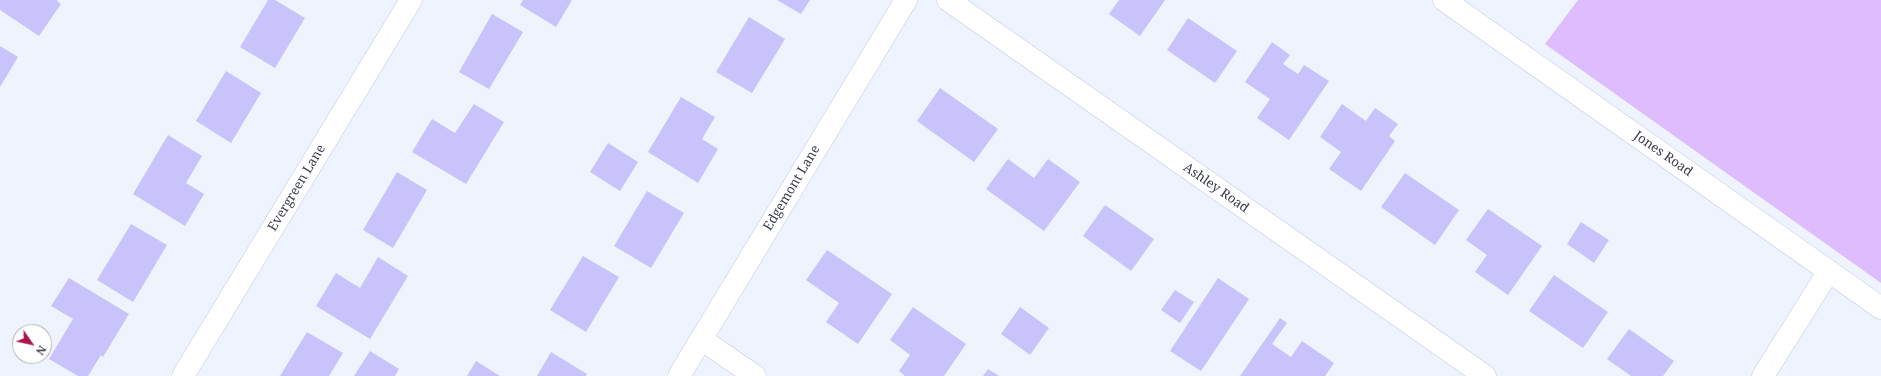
<!DOCTYPE html>
<style>
body{margin:0}
#map{position:relative;width:1881px;height:376px;overflow:hidden;background:#eff3fe;font-family:"Noto Serif",serif}
canvas{display:block}
.north{position:absolute;left:12px;top:324px;width:40px;height:40px;box-sizing:border-box;background:#fff;border:1px solid #afb1b5;border-radius:50%;rotate:124deg;font-size:11px;font-weight:700;line-height:16px;text-align:center;color:#383c47}
.north::after{content:'';display:block;margin:auto;width:14px;height:18px;background:#a8154f;clip-path:polygon(50% 0,100% 100%,50% 72%,0 100%)}
</style>
<div id="map">
<canvas width="1881" height="376"></canvas>
<div class="north">N</div>
</div>
<script>
const context = document.querySelector('canvas').getContext('2d');
context.lineJoin = 'round';
function fillPath(path, color) {
  context.fillStyle = color;
  context.fill(path, 'evenodd');
}
function toPath(rows) {
  const path = new Path2D();
  for (const r of rows) {
    path.moveTo(r[0], r[1]);
    for (let i = 2; i < r.length; i += 2) path.lineTo(r[i], r[i + 1]);
  }
  return path;
}
function trace(path, color, width, dash) {
  context.strokeStyle = color;
  context.lineWidth = width;
  context.lineCap = dash ? 'butt' : 'round';
  context.setLineDash(dash || []);
  context.stroke(path);
}
function label(font, color, halo, rows, align = 'center') {
  context.font = font + ' "Noto Serif",serif';
  context.lineWidth = 3.5;
  context.setLineDash([]);
  context.textBaseline = 'middle';
  context.strokeStyle = halo;
  context.fillStyle = color;
  for (const [text, x, y, turn = 0] of rows) {
    context.save();
    context.translate(x, y);
    context.rotate((+turn || 0) * Math.PI / 180);
    context.textAlign = isNaN(turn) ? turn : align;
    if (halo) context.strokeText(text, 0, 0);
    context.fillText(text, 0, 0);
    context.restore();
  }
}
fillPath(toPath([
 [1578,0,1881,0,1881,283,1545,44]
]), '#debcfe');
fillPath(toPath([
 [0,0,58,0,57,1,61,4,39,36,0,10],
 [268,0,275,0,305,18,275,68,240,47],
 [523,0,572,0,556,27,520,5],
 [777,0,810,0,801,14],
 [1119,0,1165,0,1140,36,1109,14],
 [492,14,523,32,489,89,459,72],
 [749,17,785,39,752,93,716,72],
 [1188,18,1237,51,1215,83,1167,50],
 [1272,42,1290,55,1283,64,1298,74,1304,65,1329,81,1289,140,1257,118,1270,99,1245,82],
 [0,46,18,57,0,87],
 [226,71,261,93,231,143,196,121],
 [940,88,998,129,974,162,917,121],
 [681,97,715,117,702,139,718,149,698,183,648,152],
 [474,104,504,122,466,184,412,152,432,119,455,133],
 [1342,104,1366,121,1375,108,1398,124,1389,136,1395,141,1361,191,1329,169,1341,152,1320,137],
 [168,135,202,156,186,183,204,194,185,226,133,194],
 [608,143,638,162,620,191,590,172],
 [1008,159,1034,178,1048,159,1080,182,1044,231,986,189],
 [397,172,427,190,393,248,363,230],
 [1405,173,1459,210,1435,245,1381,207],
 [647,191,684,213,651,268,614,246],
 [1105,205,1154,239,1131,271,1083,236],
 [1488,209,1542,246,1508,295,1475,272,1487,255,1466,240],
 [1581,222,1609,240,1594,263,1567,244],
 [131,224,167,245,133,302,97,280],
 [827,250,892,294,858,344,826,322,839,303,806,280],
 [583,256,619,277,586,332,550,310],
 [378,257,408,276,370,339,316,306,336,273,360,288],
 [1554,275,1608,312,1583,348,1529,311],
 [69,278,129,314,103,357,101,355,88,376,78,376,49,359,73,319,51,306],
 [1218,278,1249,299,1201,371,1170,351],
 [1175,290,1194,302,1180,323,1161,310],
 [913,307,966,344,944,376,905,376,899,371,910,355,890,340],
 [1020,307,1049,328,1030,355,1001,334],
 [1280,318,1287,323,1272,344,1291,357,1302,341,1334,363,1325,376,1240,376],
 [1629,329,1674,361,1663,376,1631,376,1607,359],
 [307,332,343,353,329,376,280,376],
 [370,351,399,369,395,376,354,376],
 [551,352,587,374,586,376,537,376],
 [476,361,500,376,467,376],
 [988,369,999,376,983,376]
]), '#c8c3fb');
const minor = toPath([
 [948,0,1485,376],
 [1444,0,1881,308],
 [701,339,755,376],
 [183,376,411,0],
 [679,376,906,0],
 [1763,376,1829,271]
]);
trace(minor, '#bfc9e3', 23);
trace(minor, '#fff', 22);
label('13px', '#383c47', '#fff', [
 ["Jones Road",1663,154,35],
 ["Evergreen Lane",297,188,-59],
 ["Edgemont Lane",792,188,-59],
 ["Ashley Road",1216,188,35]
]);
</script>
